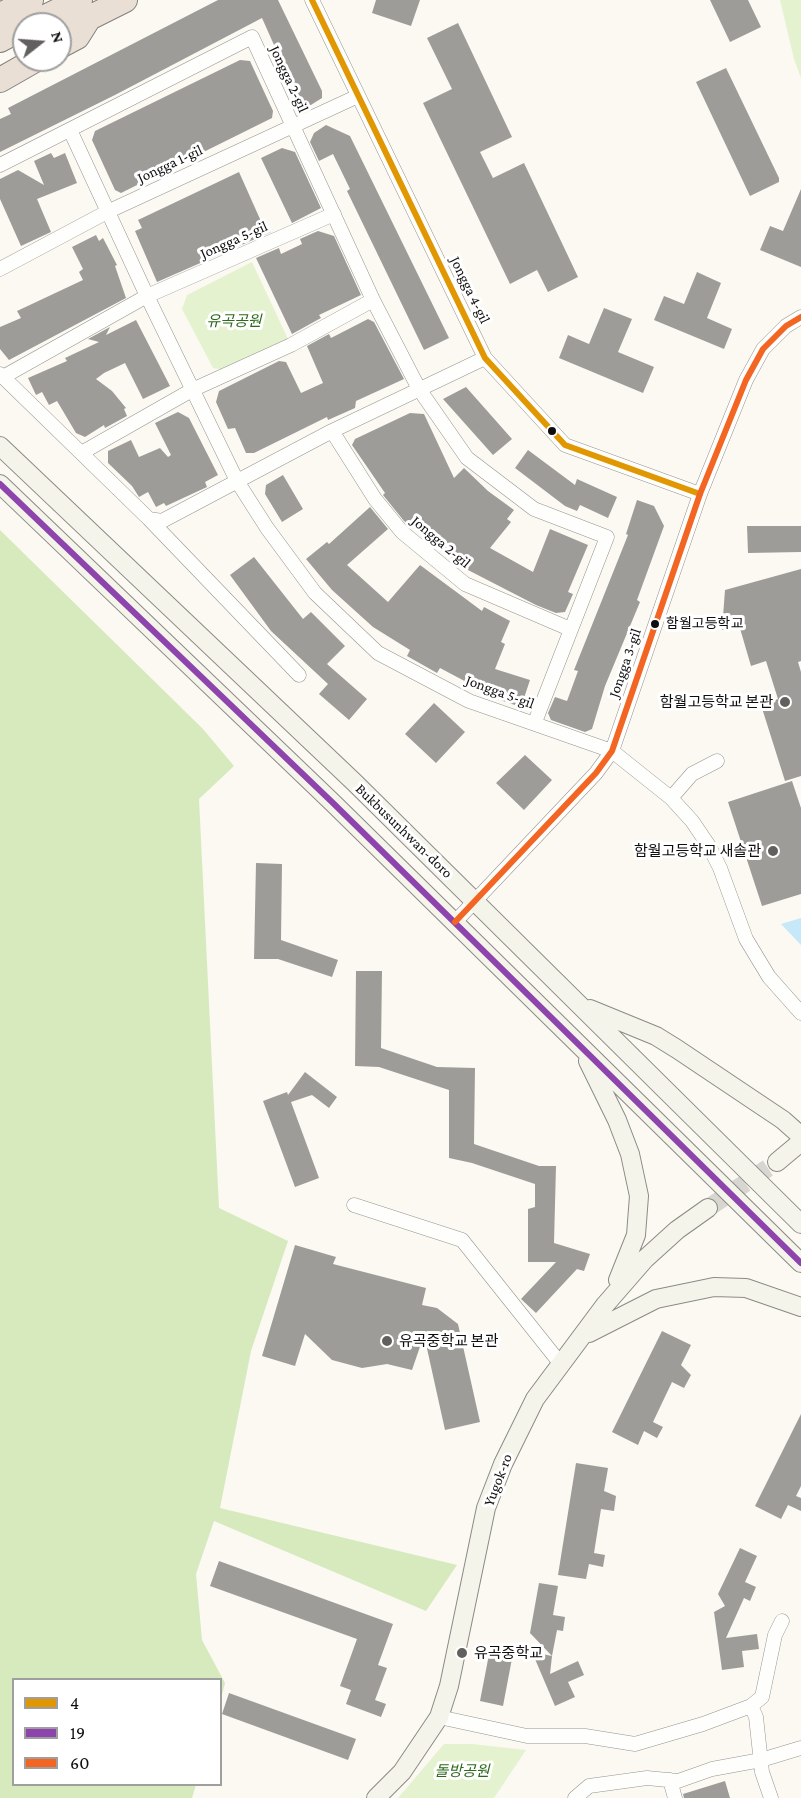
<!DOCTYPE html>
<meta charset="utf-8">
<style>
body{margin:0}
#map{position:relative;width:801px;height:1798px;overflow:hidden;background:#fbf9f2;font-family:"Crimson Pro",serif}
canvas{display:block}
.legend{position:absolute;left:12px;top:1678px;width:210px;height:108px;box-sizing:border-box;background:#fff;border:2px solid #9f9f9f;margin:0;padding:8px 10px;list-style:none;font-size:18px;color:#0e0e0e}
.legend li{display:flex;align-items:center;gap:12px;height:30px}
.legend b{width:30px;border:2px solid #9f9f9f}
.north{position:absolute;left:12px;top:12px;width:60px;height:60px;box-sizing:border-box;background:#fff;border:2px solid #9f9f9f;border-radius:50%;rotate:73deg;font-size:16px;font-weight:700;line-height:24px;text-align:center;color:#0e0e0e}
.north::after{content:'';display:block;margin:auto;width:21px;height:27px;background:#61605e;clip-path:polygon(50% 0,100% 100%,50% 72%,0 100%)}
</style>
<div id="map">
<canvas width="801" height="1798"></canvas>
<ul class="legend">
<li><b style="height:8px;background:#e09701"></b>4</li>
<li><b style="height:8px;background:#8e44ad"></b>19</li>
<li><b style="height:8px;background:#f26522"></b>60</li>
</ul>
<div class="north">N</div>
</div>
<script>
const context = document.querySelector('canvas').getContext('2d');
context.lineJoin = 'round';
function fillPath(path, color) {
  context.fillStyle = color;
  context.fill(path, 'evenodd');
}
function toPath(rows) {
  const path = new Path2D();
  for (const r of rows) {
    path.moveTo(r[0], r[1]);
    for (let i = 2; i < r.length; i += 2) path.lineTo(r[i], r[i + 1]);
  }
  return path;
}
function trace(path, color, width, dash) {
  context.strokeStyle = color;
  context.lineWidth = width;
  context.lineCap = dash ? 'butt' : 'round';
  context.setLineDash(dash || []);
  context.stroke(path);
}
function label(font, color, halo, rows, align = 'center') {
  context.font = font + ' "Crimson Pro","Noto Sans KR",serif';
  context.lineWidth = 6;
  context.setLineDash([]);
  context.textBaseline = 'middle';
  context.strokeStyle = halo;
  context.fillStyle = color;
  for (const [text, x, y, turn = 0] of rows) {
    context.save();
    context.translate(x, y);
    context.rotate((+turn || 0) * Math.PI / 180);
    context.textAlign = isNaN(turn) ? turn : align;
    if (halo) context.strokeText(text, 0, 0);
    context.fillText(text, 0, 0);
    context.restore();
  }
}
fillPath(toPath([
 [780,0,801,0,801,78,794,59],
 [252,262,288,339,226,370,213,368,182,309,187,295],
 [444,1744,472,1744,526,1750,494,1798,398,1798]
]), '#e5f2d0');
fillPath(toPath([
 [0,530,203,729,234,766,199,799,219,1208,288,1241,251,1351,220,1508,457,1565,426,1611,214,1521,196,1574,202,1640,225,1683,221,1699,220,1680,14,1680,14,1784,196,1785,192,1798,0,1798]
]), '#d6eabe');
fillPath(toPath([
 [801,918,801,945,781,924]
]), '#c6e8f8');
fillPath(toPath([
 [218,0,278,0,322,91,322,98,306,108,298,108,290,93,294,90,262,18,115,95,0,152,0,119,11,114,8,108],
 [376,0,420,0,411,26,372,13],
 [710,0,748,0,761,27,730,42],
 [458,23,512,137,480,152,493,178,524,163,578,277,548,292,537,270,510,284,423,103,452,89,427,38],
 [240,60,250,61,273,111,272,118,121,193,115,190,92,140,95,131],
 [726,68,779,178,779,182,750,196,696,82],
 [326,125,350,136,449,338,424,350,347,191,350,189,333,154,319,161,310,142,314,133],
 [282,148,295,152,321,208,292,223,261,158],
 [51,153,54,158,65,153,77,183,37,199,51,232,21,246,0,199,0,179,18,170,44,185,34,161],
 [239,172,264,228,268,226,271,232,157,282,135,231,142,228,138,220],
 [801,189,801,267,760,250,770,226,783,231],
 [318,231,334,236,361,295,319,315,321,318,292,334,256,258,279,248,281,254,302,244,300,239],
 [96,235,99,241,103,238,117,265,115,266,126,298,9,360,0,349,0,327,21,318,17,311,83,280,79,272,83,269,72,247],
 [697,272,721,283,707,318,732,329,724,349,654,320,664,296,684,304],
 [604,308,632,319,618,352,654,367,643,393,559,358,568,335,589,344],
 [368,319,374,322,404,379,356,401,355,408,328,420,327,417,254,453,246,453,235,428,228,429,216,402,219,391,279,361,286,362,301,393,323,383,307,346,329,334,331,338],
 [136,320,170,386,143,399,125,363,104,373,96,379,112,391,126,408,124,409,127,416,105,428,104,425,85,437,76,433,57,401,49,405,42,392,36,395,28,378,67,361,65,358,99,342,88,339,110,327,106,335],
 [466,387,512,439,493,455,443,399],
 [178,412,189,418,218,475,205,482,207,487,166,506,164,503,156,507,148,492,139,497,132,486,108,463,108,451,131,440,139,457,160,448,168,457,171,455,155,423],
 [410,413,424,414,454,478,464,468,488,491,514,510,507,519,511,522,490,548,533,572,550,529,588,545,568,592,573,594,565,612,556,613,536,605,468,570,404,521,383,495,385,493,352,445,355,439],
 [528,450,575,485,577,479,617,497,608,518,580,505,577,511,565,506,515,468],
 [283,475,303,509,282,522,265,494,266,485],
 [637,500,654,506,664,526,637,600,640,602,605,686,592,729,585,732,551,720,548,713,555,697,567,701,578,671,574,670,628,535,626,534],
 [370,507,388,529,347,565,388,602,420,565,482,611,484,607,510,621,501,642,505,644,495,669,530,680,521,707,488,696,489,694,440,668,437,673,407,656,410,650,373,627,332,590,306,559,327,542,329,544],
 [747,526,801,526,801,552,748,553],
 [254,557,303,619,311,612,345,646,327,664,367,699,349,720,319,694,328,684,271,631,230,575],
 [801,569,801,661,798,662,801,672,801,776,785,781,761,705,778,699,766,661,751,666,739,625,722,630,725,590],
 [434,703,465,732,436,763,405,734],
 [525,755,552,780,524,810,496,783],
 [792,781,801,808,801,894,762,906,728,802],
 [256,863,282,864,281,940,338,960,332,977,278,959,254,959],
 [356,971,382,971,381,1048,437,1067,475,1068,474,1144,539,1166,556,1166,554,1243,590,1254,584,1271,577,1269,536,1313,521,1299,556,1262,528,1262,528,1209,535,1207,535,1184,472,1163,449,1158,449,1090,379,1067,355,1066],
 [305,1072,337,1097,329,1108,312,1095,291,1102,319,1178,295,1187,263,1101,287,1092,288,1095],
 [295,1245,336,1257,333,1264,426,1288,422,1305,437,1308,458,1324,480,1422,445,1430,424,1335,412,1370,387,1364,362,1368,332,1360,305,1334,295,1366,262,1356],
 [662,1331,691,1345,681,1365,691,1375,684,1388,672,1382,653,1422,663,1427,657,1438,644,1431,638,1445,612,1432],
 [801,1414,801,1486,796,1496,801,1498,801,1511,788,1505,781,1519,755,1506],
 [576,1463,608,1468,604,1491,616,1496,614,1511,601,1509,594,1553,605,1555,603,1567,589,1564,586,1579,558,1575],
 [740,1548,757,1556,745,1582,756,1587,750,1601,744,1598,726,1638,757,1634,759,1649,742,1651,744,1667,722,1670,714,1612,725,1606,718,1594],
 [219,1561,393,1624,378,1665,387,1668,375,1700,386,1704,381,1717,346,1704,351,1690,340,1686,357,1639,210,1586],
 [539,1583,558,1586,553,1615,565,1617,563,1631,557,1630,552,1656,530,1633],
 [491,1644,514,1648,503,1706,480,1701],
 [532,1652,552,1656,550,1674,578,1661,584,1675,568,1682,575,1697,555,1706],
 [229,1693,356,1739,348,1760,222,1714],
 [725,1781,730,1798,684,1798,683,1794]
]), '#9e9c98');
trace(toPath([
 [708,1208,777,1162]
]), '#d7d6d0', 18, [18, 9]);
const street = toPath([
 [312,0,485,358,565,445,700,494],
 [70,130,147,296,237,481,267,528,315,593,378,653,469,701,612,751,671,798,692,821,709,846,720,868,746,939,769,977,801,1013],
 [0,165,252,37,373,300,419,389,467,458,534,509,607,537,535,722],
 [0,269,107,212,358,96],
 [0,374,149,519],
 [3,377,147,296,334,214],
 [332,431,375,499,402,532,465,584,570,629],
 [83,452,192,390,291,345,373,300],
 [299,675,149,519,162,521,332,431,485,358],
 [671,798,692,774,717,761],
 [455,922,596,773,612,751,700,494,746,380,763,349,786,326,801,317],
 [354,1205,462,1240,560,1363],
 [439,1717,527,1736,585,1736,635,1744,703,1724,751,1706],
 [670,1780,675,1798],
 [575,1798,589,1786,647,1778,678,1781,712,1769,761,1760,801,1748],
 [771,1798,762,1772,756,1717,751,1706,762,1697,775,1635,782,1621]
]);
const secondary = toPath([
 [0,446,354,782,801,1224],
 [0,484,333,803,801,1263],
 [590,1009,656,1036,677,1049,783,1120,801,1136],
 [588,1061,617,1120,630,1154,639,1196,636,1235,618,1280],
 [777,1162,801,1142],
 [589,1333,656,1299,714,1287,746,1288,801,1307],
 [376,1798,402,1772,439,1717,449,1686,486,1508,503,1464,535,1399,605,1305,645,1259,677,1230,708,1208]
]);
const highway = toPath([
 [0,15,31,0],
 [31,24,80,0],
 [55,24,89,18,125,0],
 [0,40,24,27],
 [60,46,77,37,89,18],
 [0,80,35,60]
]);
trace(street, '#959491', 15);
trace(secondary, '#8b8a87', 20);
trace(highway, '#82817e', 26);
trace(street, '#fefefd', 14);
trace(secondary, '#f5f4ea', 18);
trace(highway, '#eadfd4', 24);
trace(toPath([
 [312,0,485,358,565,445,700,494]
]), '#e09701', 6);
trace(toPath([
 [0,484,333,803,801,1263]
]), '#8e44ad', 6);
trace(toPath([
 [455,922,596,773,612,751,700,494,746,380,763,349,786,326,801,317]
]), '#f26522', 6);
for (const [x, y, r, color] of [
 [552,431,5,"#0e0e0e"],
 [655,624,5,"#0e0e0e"],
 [785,702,6,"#61605e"],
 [773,851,6,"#61605e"],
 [387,1341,6,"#61605e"],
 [462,1653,6,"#61605e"]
]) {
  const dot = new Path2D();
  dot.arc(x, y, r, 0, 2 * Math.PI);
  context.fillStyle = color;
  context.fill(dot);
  trace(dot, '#fff', 2);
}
label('14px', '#0e0e0e', '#fff', [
 ["함월고등학교",666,624]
], 'left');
label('15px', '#0e0e0e', '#fff', [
 ["Jongga 2-gil",289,79,65],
 ["Jongga 1-gil",170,164,-25],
 ["Jongga 5-gil",234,240,-24],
 ["Jongga 4-gil",470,290,64],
 ["Jongga 2-gil",441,542,40],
 ["Jongga 3-gil",625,663,-71],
 ["Jongga 5-gil",500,692,20],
 ["Bukbusunhwan-doro",404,831,44],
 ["Yugok-ro",498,1480,-69]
]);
label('italic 15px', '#2c6a1a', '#fff', [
 ["유곡공원",234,321],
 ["돌방공원",462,1771]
]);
label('15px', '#0e0e0e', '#fff', [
 ["함월고등학교 본관",773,702],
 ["함월고등학교 새솔관",761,851],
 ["유곡중학교 본관",399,1341,"left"],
 ["유곡중학교",474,1653,"left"]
], 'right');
</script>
